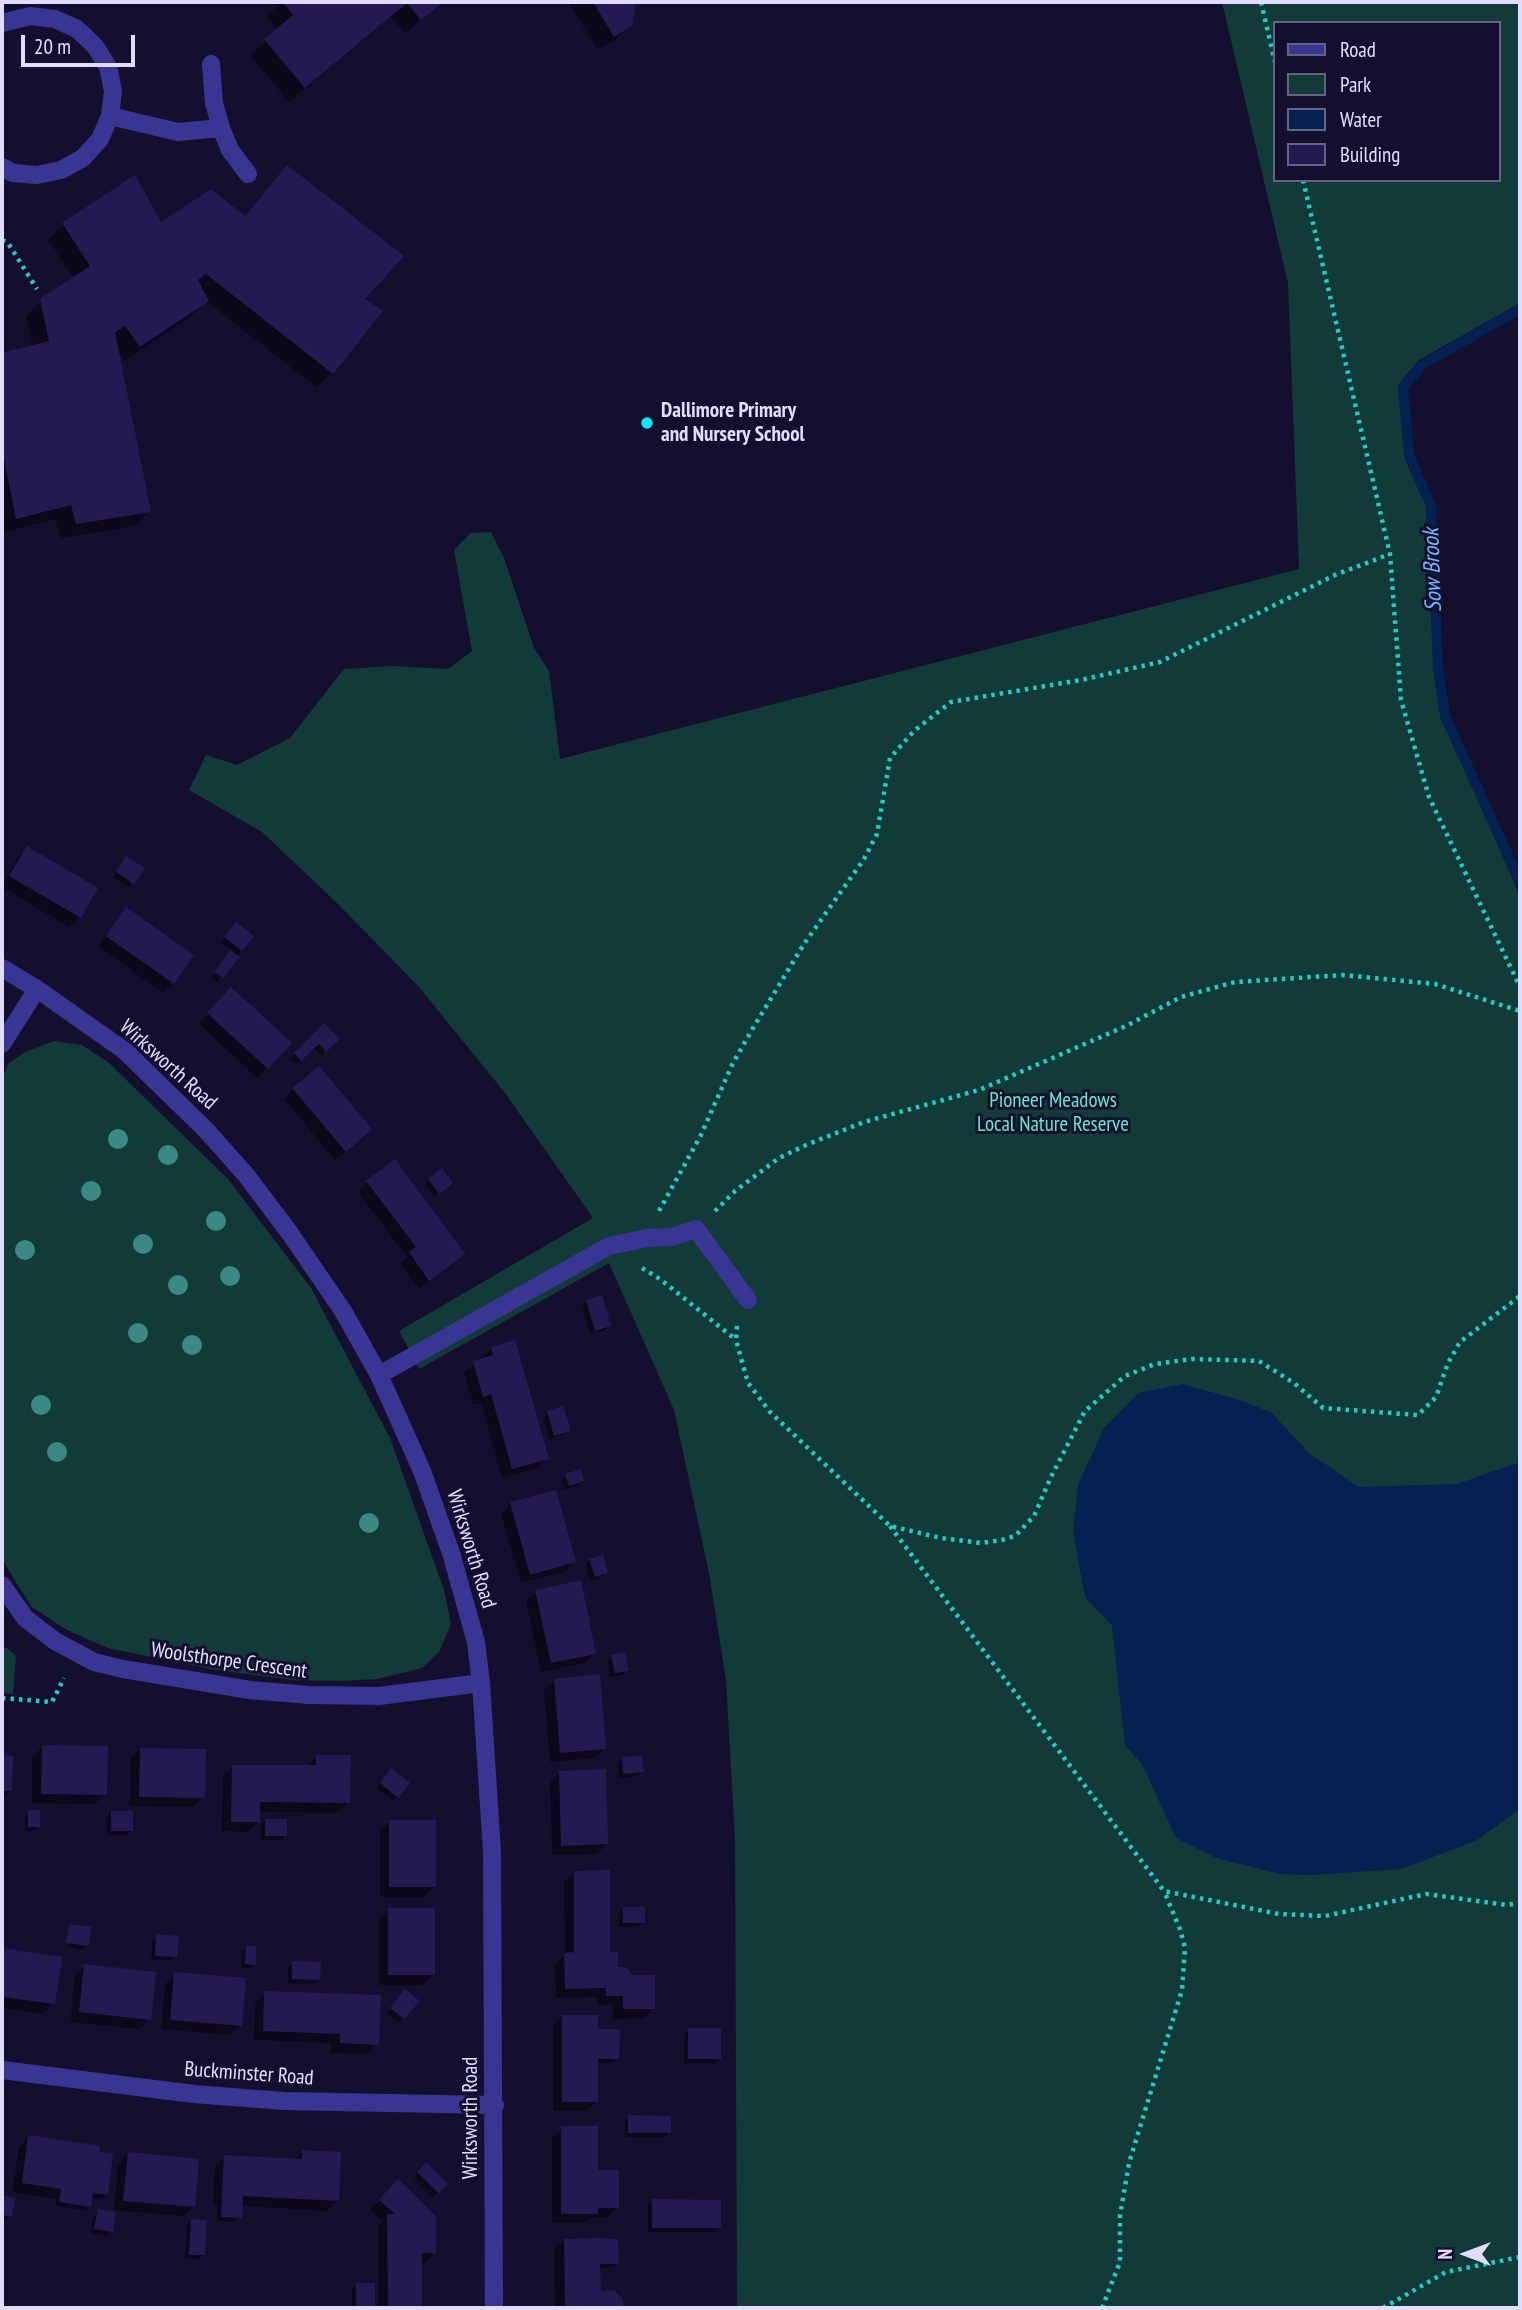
<!DOCTYPE html>
<style>
body{margin:0}
#map{position:relative;width:1522px;height:2310px;overflow:hidden;background:#150f2f;font-family:"PT Sans Narrow",sans-serif}
canvas{display:block}
.frame{position:absolute;inset:0;border:4px solid #e1ddff;pointer-events:none}
.legend{position:absolute;left:1273px;top:21px;width:228px;height:161px;box-sizing:border-box;background:#150f2f;border:2px solid #676182;margin:0;padding:9px 12px;list-style:none;font-size:21px;color:#e1ddff}
.legend li{display:flex;align-items:center;gap:14px;height:35px}
.legend b{width:35px;border:2px solid #676182}
.north{position:absolute;left:1431px;top:2219px;width:70px;height:70px;-webkit-text-stroke:5px #150f2f;paint-order:stroke;rotate:270deg;font-size:19px;font-weight:700;line-height:28px;text-align:center;color:#e1ddff}
.north::after{content:'';display:block;margin:auto;width:24px;height:32px;background:#e1ddff;clip-path:polygon(50% 0,100% 100%,50% 72%,0 100%)}
.scale{position:absolute;left:21px;top:35px;width:114px;height:32px;box-sizing:border-box;border:4px solid #e1ddff;border-top:0;padding-left:9px;font-size:21px;line-height:24px;white-space:nowrap;color:#e1ddff;-webkit-text-stroke:5px #150f2f;paint-order:stroke}
</style>
<div id="map">
<canvas width="1522" height="2310"></canvas>
<div class="frame"></div>
<ul class="legend">
<li><b style="height:9px;background:#393593"></b>Road</li>
<li><b style="height:19px;background:#113a38"></b>Park</li>
<li><b style="height:19px;background:#052152"></b>Water</li>
<li><b style="height:19px;background:#251952"></b>Building</li>
</ul>
<div class="north">N</div>
<div class="scale">20 m</div>
</div>
<script>
const context = document.querySelector('canvas').getContext('2d');
context.lineJoin = 'round';
function fillPath(path, color) {
  context.fillStyle = color;
  context.fill(path, 'evenodd');
}
function toPath(rows) {
  const path = new Path2D();
  for (const r of rows) {
    path.moveTo(r[0], r[1]);
    for (let i = 2; i < r.length; i += 2) path.lineTo(r[i], r[i + 1]);
  }
  return path;
}
function trace(path, color, width, dash) {
  context.strokeStyle = color;
  context.lineWidth = width;
  context.lineCap = dash ? 'butt' : 'round';
  context.setLineDash(dash || []);
  context.stroke(path);
}
function label(font, color, halo, rows, align = 'center') {
  context.font = font + ' "PT Sans Narrow",sans-serif';
  context.lineWidth = 6;
  context.setLineDash([]);
  context.textBaseline = 'middle';
  context.strokeStyle = halo;
  context.fillStyle = color;
  for (const [text, x, y, turn = 0] of rows) {
    context.save();
    context.translate(x, y);
    context.rotate((+turn || 0) * Math.PI / 180);
    context.textAlign = isNaN(turn) ? turn : align;
    if (halo) context.strokeText(text, 0, 0);
    context.fillText(text, 0, 0);
    context.restore();
  }
}
fillPath(toPath([
 [1222,2,1520,2,1520,303,1419,360,1398,385,1408,467,1426,505,1435,664,1443,719,1520,896,1520,2308,737,2308,735,1839,726,1680,709,1573,674,1410,609,1263,419,1369,399,1331,593,1218,505,1093,419,987,338,904,262,832,189,790,206,755,237,765,290,738,344,669,393,666,448,669,472,651,454,550,471,533,491,532,504,558,534,648,549,671,560,759,1299,569,1288,283],
 [1275,23,1499,23,1499,180,1275,180],
 [54,1041,82,1045,108,1062,228,1179,311,1288,390,1438,444,1590,451,1624,439,1652,422,1668,378,1679,339,1681,292,1680,210,1669,108,1648,65,1629,32,1607,15,1581,2,1558,2,1078,9,1063,25,1052],
 [7,1648,16,1656,13,1694,2,1693,2,1649]
]), '#113a38');
fillPath(toPath([
 [1183,1384,1243,1401,1272,1413,1309,1453,1359,1487,1457,1484,1520,1462,1520,1809,1477,1840,1402,1869,1311,1875,1280,1874,1216,1858,1176,1838,1142,1764,1125,1745,1112,1626,1085,1597,1073,1532,1078,1485,1104,1428,1138,1393]
]), '#052152');
fillPath(toPath([
 [281,2,440,2,405,34,391,17,289,102,250,55,278,30,267,16],
 [568,2,634,2,631,25,615,40,598,50],
 [287,167,363,300,332,372,317,388,206,301,191,316,124,361,117,351,149,511,134,526,61,538,56,519,2,533,2,355,32,347,26,316,41,301,74,279,48,240,63,225,160,225,243,217],
 [27,848,79,917,69,927,2,887,17,858],
 [126,858,133,883,128,887,113,877],
 [127,909,173,983,163,993,98,946],
 [232,929,241,950,217,982,211,977,232,951,221,942],
 [221,999,267,1068,257,1078,199,1024],
 [324,1026,338,1039,321,1055,313,1047,296,1064,290,1059],
 [293,1089,360,1139,335,1160,284,1099],
 [429,1180,446,1187,434,1197,425,1185],
 [368,1182,463,1254,419,1289,400,1264,407,1257,358,1192],
 [587,1301,609,1326,605,1330,590,1334,582,1306],
 [492,1349,547,1458,537,1468,502,1478,481,1403,473,1405,464,1372],
 [548,1413,569,1430,564,1435,549,1439,543,1418],
 [566,1476,582,1481,578,1485,564,1490,561,1480],
 [511,1504,574,1562,564,1572,521,1583,501,1514],
 [590,1561,606,1573,602,1577,590,1581,585,1565],
 [536,1591,594,1653,584,1663,541,1672,526,1601],
 [612,1656,627,1670,623,1675,610,1677,608,1661],
 [554,1680,605,1748,595,1758,550,1762,544,1690],
 [42,1747,105,1794,95,1804,32,1803,32,1757],
 [140,1749,203,1797,193,1807,130,1806,130,1759],
 [2,1757,12,1757,10,1790,2,1799],
 [317,1757,348,1803,338,1813,258,1812,258,1822,248,1832,222,1831,223,1776,233,1766,306,1767],
 [623,1758,642,1772,637,1776,619,1778,618,1763],
 [560,1772,607,1844,597,1854,552,1855,550,1782],
 [387,1775,397,1797,393,1801,376,1788],
 [29,1812,38,1827,33,1831,25,1831,25,1817],
 [111,1812,131,1831,126,1835,107,1835,107,1817],
 [265,1820,286,1835,281,1840,261,1840,261,1825],
 [390,1822,434,1887,424,1897,380,1897,380,1832],
 [575,1872,616,1969,654,2008,644,2018,613,2019,613,2005,597,2005,597,1997,556,1998,555,1965,565,1955,564,1882],
 [623,1909,643,1922,638,1927,619,1927,619,1913],
 [389,1910,433,1975,423,1985,379,1985,379,1920],
 [70,1926,87,1945,83,1950,67,1948,70,1928,67,1928],
 [157,1936,175,1956,170,1961,151,1959,152,1940],
 [246,1947,254,1964,250,1968,241,1968,242,1952],
 [2,1950,60,1958,53,2004,43,2014,2,2008],
 [293,1963,318,1979,314,1984,288,1983,288,1968],
 [85,1966,149,2019,139,2029,70,2022,75,1976],
 [175,1974,240,2025,230,2035,161,2029,165,1984],
 [265,1993,377,2044,367,2054,331,2053,331,2043,254,2040,255,2003],
 [401,1996,417,2001,398,2023,387,2013],
 [563,2016,596,2034,617,2058,613,2063,596,2063,597,2101,587,2111,553,2111,553,2026],
 [689,2030,720,2058,715,2063,684,2063,684,2034],
 [629,2117,669,2133,664,2137,625,2137,625,2122],
 [562,2128,596,2172,617,2208,607,2218,591,2218,586,2223,552,2223,552,2138],
 [29,2137,106,2195,101,2199,91,2198,89,2206,84,2210,56,2206,57,2199,12,2192,19,2147],
 [302,2152,337,2201,327,2211,241,2206,240,2217,236,2222,217,2221,218,2205,213,2205,215,2167,225,2157,294,2161],
 [128,2154,193,2206,183,2216,114,2210,118,2164],
 [426,2165,446,2184,433,2197,414,2178],
 [398,2182,434,2253,424,2263,420,2263,420,2308,378,2308,378,2226,383,2221,370,2210],
 [2,2197,13,2199,10,2217,6,2221,2,2220],
 [653,2201,719,2228,714,2232,648,2232,648,2205],
 [98,2211,112,2231,107,2236,91,2233,94,2216],
 [191,2221,203,2255,199,2259,185,2258,187,2226],
 [564,2240,617,2263,613,2267,599,2268,599,2292,621,2299,621,2308,555,2308,554,2250],
 [356,2285,373,2306,371,2308,352,2308,352,2289]
]), '#0007');
trace(toPath([
 [1520,309,1422,365,1403,388,1409,455,1431,506,1438,667,1445,716,1520,882]
]), '#052152', 10);
fillPath(toPath([
 [282,2,443,2,421,20,407,3,305,88,264,39,293,15],
 [593,2,636,2,632,26,614,37],
 [287,165,404,256,365,299,383,311,333,374,206,274,198,280,209,301,140,347,125,326,115,332,151,512,76,524,71,505,16,519,2,449,2,353,49,341,40,299,90,266,62,223,135,175,161,222,211,189,245,216],
 [27,846,98,888,81,918,9,876],
 [126,856,145,868,134,884,116,872],
 [126,907,194,955,174,984,106,936],
 [236,922,254,936,242,951,224,937],
 [231,950,240,957,223,978,214,972],
 [231,987,292,1043,268,1069,207,1013],
 [324,1023,340,1039,326,1052,319,1044,301,1061,294,1053],
 [319,1066,372,1129,346,1152,292,1088],
 [395,1159,465,1254,429,1281,409,1252,416,1247,366,1181],
 [442,1168,453,1183,439,1194,428,1179],
 [602,1295,611,1326,595,1331,586,1300],
 [515,1340,549,1459,512,1469,491,1394,483,1397,473,1361,493,1355,491,1347],
 [563,1406,571,1431,554,1436,547,1411],
 [581,1469,584,1481,569,1486,565,1474],
 [556,1490,576,1562,530,1575,510,1502],
 [603,1555,608,1573,595,1577,589,1559],
 [581,1580,596,1654,551,1663,535,1590],
 [625,1652,629,1671,615,1673,611,1655],
 [600,1674,606,1749,560,1753,554,1679],
 [42,1745,108,1746,107,1795,41,1794],
 [140,1748,206,1749,205,1798,139,1797],
 [2,1755,13,1756,12,1791,2,1791],
 [316,1755,351,1755,350,1803,260,1802,260,1822,231,1822,232,1765,316,1765],
 [642,1755,644,1772,623,1774,622,1757],
 [391,1768,410,1783,398,1798,380,1783],
 [606,1769,608,1844,561,1846,559,1771],
 [28,1810,40,1810,40,1827,28,1827],
 [111,1811,133,1811,133,1831,111,1831],
 [265,1819,287,1819,287,1836,265,1836],
 [389,1820,436,1820,436,1887,389,1887],
 [610,1870,610,1952,618,1952,618,1967,626,1967,632,1975,655,1975,655,2009,623,2009,623,1996,606,1996,606,1988,565,1989,564,1953,574,1952,574,1871],
 [623,1907,645,1907,645,1923,623,1923],
 [388,1908,435,1908,435,1975,388,1975],
 [69,1924,91,1927,89,1946,66,1943],
 [156,1934,179,1936,177,1957,155,1956],
 [246,1946,256,1946,256,1965,245,1964],
 [2,1948,62,1957,55,2004,2,1997],
 [292,1961,321,1962,320,1980,292,1979],
 [84,1964,156,1972,151,2020,79,2012],
 [174,1972,246,1978,242,2026,170,2020],
 [405,1989,420,2001,404,2019,390,2008],
 [264,1991,381,1995,379,2045,340,2043,340,2034,263,2031],
 [562,2015,598,2015,598,2029,620,2029,619,2059,598,2059,598,2102,562,2102],
 [688,2028,721,2028,721,2059,688,2059],
 [628,2115,671,2116,671,2133,628,2133],
 [561,2126,598,2126,598,2170,619,2170,619,2208,598,2208,598,2214,561,2214],
 [28,2135,100,2146,99,2152,113,2154,108,2195,93,2193,91,2207,59,2202,61,2189,22,2183],
 [302,2150,341,2152,339,2201,243,2196,242,2218,221,2217,224,2155,302,2159],
 [128,2152,199,2159,195,2207,123,2201],
 [426,2162,448,2184,439,2194,417,2172],
 [398,2179,436,2216,436,2253,422,2253,422,2308,388,2308,387,2214,395,2214,379,2200],
 [2,2195,15,2198,12,2217,2,2215],
 [652,2199,721,2200,721,2228,652,2228],
 [98,2209,116,2212,113,2232,94,2229],
 [191,2219,207,2220,205,2255,189,2255],
 [600,2238,618,2239,619,2264,600,2264,601,2291,614,2290,623,2299,623,2308,565,2308,564,2239],
 [356,2283,375,2283,375,2307,356,2307]
]), '#251952');
trace(toPath([
 [1261,2,1275,62],
 [1303,180,1390,554,1401,700,1429,797,1520,987],
 [2,240,8,243,37,289],
 [659,1211,701,1135,732,1065,753,1028,804,944,864,859,877,834,890,758,914,731,951,702,1081,680,1160,662,1335,575,1390,554],
 [715,1211,735,1191,779,1158,806,1145,864,1122,979,1090,1126,1026,1181,997,1235,982,1343,975,1435,984,1520,1011],
 [642,1268,660,1279,735,1339],
 [737,1326,736,1340,748,1383,770,1412,890,1526,941,1538,981,1543,1002,1540,1015,1536,1034,1516,1051,1477,1085,1411,1125,1376,1155,1364,1192,1359,1259,1361,1294,1383,1323,1408,1418,1415,1436,1397,1448,1363,1460,1342,1520,1296],
 [890,1526,1164,1891,1279,1914,1325,1916,1426,1894,1507,1905,1520,1903],
 [2,1698,52,1702,64,1678],
 [1102,2308,1120,2262,1120,2216,1129,2163,1182,1990,1185,1948,1180,1929,1164,1891],
 [1383,2308,1446,2272,1520,2257]
]), '#23ccc3', 4.5, [3.5, 5]);
trace(toPath([
 [2,23,30,16,55,19,77,29,95,46,108,67,113,91,110,116,100,139,83,158,61,170,37,175,13,173,2,167],
 [211,64,214,103,221,128,230,150,248,174],
 [110,116,178,132,221,128],
 [379,1375,609,1246,647,1238,672,1237,696,1229,748,1300]
]), '#393593', 18);
trace(toPath([
 [2,968,37,989,125,1051,206,1130,246,1175,289,1232,343,1311,379,1375,422,1471,451,1553,476,1642,481,1683,492,1852,494,2308],
 [2,1044,37,989],
 [2,1585,25,1618,55,1641,94,1662,123,1669,250,1690,309,1695,379,1696,481,1683],
 [2,2070,194,2094,284,2101,495,2105]
]), '#393593', 18);
context.fillStyle = '#3c8984';
for (const [x, y] of [
 [118,1139],
 [168,1155],
 [91,1191],
 [216,1221],
 [143,1244],
 [25,1250],
 [230,1276],
 [178,1285],
 [138,1333],
 [192,1345],
 [41,1405],
 [57,1452],
 [369,1523]
]) {
  context.beginPath();
  context.arc(x, y, 10, 0, 2 * Math.PI);
  context.fill();
}
for (const [x, y, r, color] of [
 [647,423,7,"#09e6ff"]
]) {
  const dot = new Path2D();
  dot.arc(x, y, r, 0, 2 * Math.PI);
  context.fillStyle = color;
  context.fill(dot);
  trace(dot, '#150f2f', 2.5);
}
label('bold 21px', '#e1ddff', '#150f2f', [
 ["Dallimore Primary",661,411],
 ["and Nursery School",661,435]
], 'left');
label('21px', '#e1ddff', '#150f2f', [
 ["Wirksworth Road",168,1065,42],
 ["Wirksworth Road",471,1549,73],
 ["Woolsthorpe Crescent",229,1661,8],
 ["Buckminster Road",249,2074,4],
 ["Wirksworth Road",471,2118,-90]
]);
label('21px', '#5bedc9', '#150f2f', [
 ["Pioneer Meadows",1053,1101],
 ["Local Nature Reserve",1053,1125]
]);
label('italic 23px', '#6bbaff', '#150f2f', [
 ["Sow Brook",1433,570,-92]
]);
</script>
